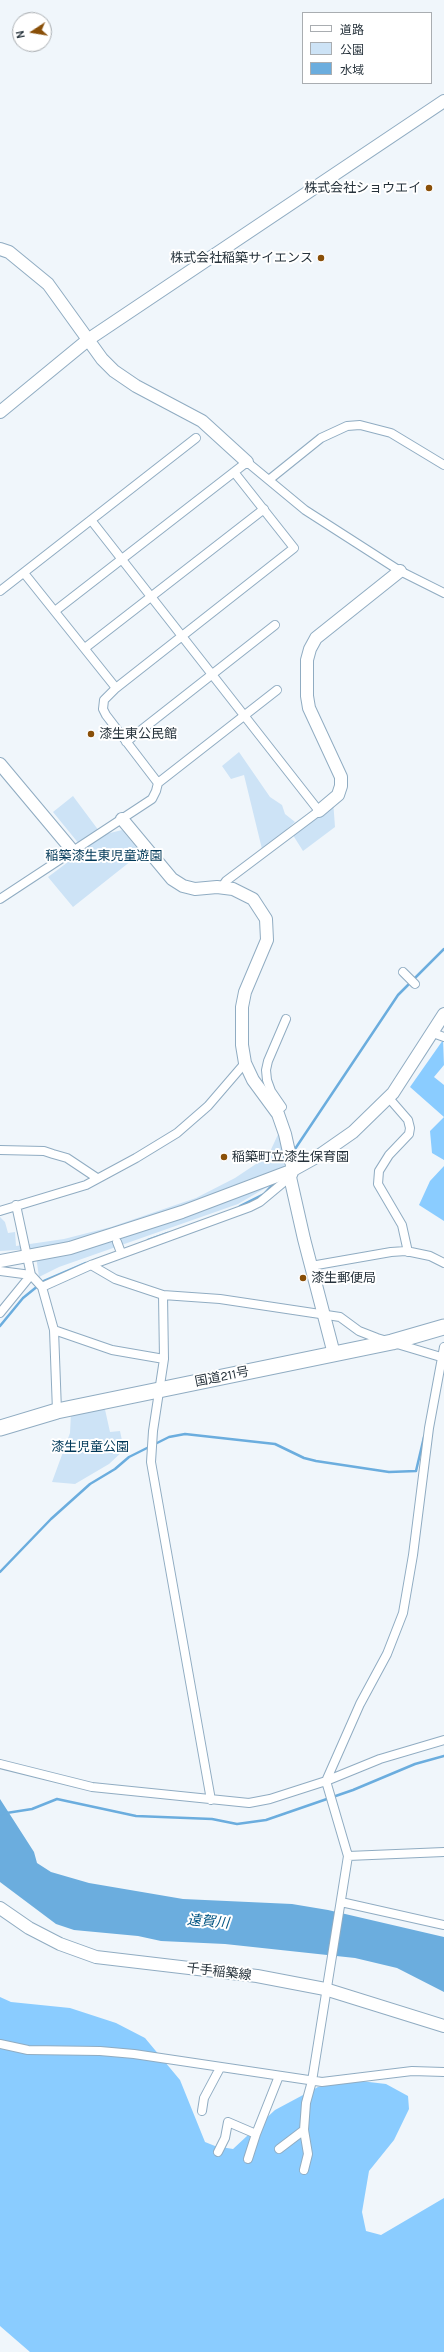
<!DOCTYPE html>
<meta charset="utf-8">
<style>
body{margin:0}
#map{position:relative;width:444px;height:2352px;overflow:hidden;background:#f0f6fb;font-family:Karla,"Noto Sans JP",sans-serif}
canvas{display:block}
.legend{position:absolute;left:302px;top:12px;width:130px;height:72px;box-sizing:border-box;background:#fff;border:1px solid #a9adb1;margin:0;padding:5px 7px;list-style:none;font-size:12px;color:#27333c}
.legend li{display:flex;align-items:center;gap:8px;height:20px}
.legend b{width:20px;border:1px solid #a9adb1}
.north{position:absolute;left:12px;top:12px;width:40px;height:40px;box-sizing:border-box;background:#fff;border:1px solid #a9adb1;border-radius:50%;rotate:258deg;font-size:11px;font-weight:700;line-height:16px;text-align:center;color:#27333c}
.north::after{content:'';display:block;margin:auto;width:14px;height:18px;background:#894f08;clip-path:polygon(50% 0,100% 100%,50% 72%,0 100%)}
</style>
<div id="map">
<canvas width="444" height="2352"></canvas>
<ul class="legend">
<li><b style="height:5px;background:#fff"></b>道路</li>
<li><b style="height:11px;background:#cde3f6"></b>公園</li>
<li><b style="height:11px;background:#6badde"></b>水域</li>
</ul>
<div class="north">N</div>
</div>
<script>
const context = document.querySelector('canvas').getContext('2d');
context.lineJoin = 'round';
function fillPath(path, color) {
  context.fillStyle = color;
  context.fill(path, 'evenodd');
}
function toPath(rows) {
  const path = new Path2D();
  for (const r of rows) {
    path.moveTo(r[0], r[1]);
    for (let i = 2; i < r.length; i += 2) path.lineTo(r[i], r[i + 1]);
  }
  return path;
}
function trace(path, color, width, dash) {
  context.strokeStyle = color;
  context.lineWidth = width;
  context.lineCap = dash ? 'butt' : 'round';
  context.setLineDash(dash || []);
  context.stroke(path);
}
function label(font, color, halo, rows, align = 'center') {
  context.font = font + ' Karla,"Noto Sans JP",sans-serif';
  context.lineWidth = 4;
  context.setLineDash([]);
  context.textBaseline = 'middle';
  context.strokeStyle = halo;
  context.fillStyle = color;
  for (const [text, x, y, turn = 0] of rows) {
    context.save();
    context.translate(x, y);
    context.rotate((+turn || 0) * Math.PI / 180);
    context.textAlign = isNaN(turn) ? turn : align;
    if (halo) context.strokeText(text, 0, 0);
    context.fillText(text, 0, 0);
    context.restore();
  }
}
fillPath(toPath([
 [239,752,270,797,282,805,285,814,295,822,287,829,293,831,333,800,335,827,303,851,291,832,286,830,262,849,244,775,231,779,222,766],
 [73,796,102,835,122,830,141,853,73,907,48,877,84,850,53,812],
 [281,1128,288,1159,274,1183,238,1204,59,1267,39,1277,35,1249,0,1251,0,1217,5,1222,8,1233,15,1232,16,1246,64,1239,111,1227,196,1198,235,1178,268,1156],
 [104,1405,110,1432,120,1431,124,1450,109,1464,75,1484,52,1482,70,1433,71,1413]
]), '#cde3f6');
fillPath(toPath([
 [443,1040,444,1065,434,1077,444,1085,444,1160,432,1153,430,1131,444,1117,410,1087],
 [444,1166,444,1221,419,1205,430,1181],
 [0,1997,11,2002,70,2008,116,2023,145,2038,180,2080,205,2142,215,2146,233,2149,275,2110,318,2087,352,2080,386,2084,408,2096,409,2109,394,2140,369,2171,362,2212,366,2231,381,2235,444,2198,444,2352,30,2352,0,2326]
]), '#8accff');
fillPath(toPath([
 [0,1799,34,1852,37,1863,51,1872,89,1883,183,1899,292,1904,328,1910,444,1937,444,1992,397,1968,355,1958,225,1944,161,1941,138,1936,74,1930,56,1924,0,1882]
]), '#6badde');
trace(toPath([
 [293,1152,398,995,444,949],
 [240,1206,264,1194,275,1182],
 [148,1240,168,1233],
 [0,1326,23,1298,44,1281,86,1263],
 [0,1572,51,1519,90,1484,115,1469,129,1457,169,1437,185,1434,275,1444,304,1458,316,1461,389,1472,416,1471,424,1437],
 [0,1814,32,1809,57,1799,136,1816,212,1819,237,1824,266,1820,353,1790,415,1764,444,1756]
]), '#6badde', 2.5);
const street = toPath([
 [270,479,321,438,347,426,360,425,391,433,444,465],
 [91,520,319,811,226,881,221,888],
 [24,573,116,688],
 [0,591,196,438],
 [55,611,247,462,305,510,400,571,444,593],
 [85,648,264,509],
 [126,742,275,625],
 [158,783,106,715,103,709,104,700,116,688,294,548,234,472],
 [0,899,152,799,156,791,158,783,277,690],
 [403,972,415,984],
 [433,1033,444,1037],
 [388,1097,408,1120,410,1128,409,1134,389,1155,379,1171,378,1184,402,1225,408,1252],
 [275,1112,282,1107,271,1091,267,1080,266,1070,268,1061,286,1019],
 [0,1150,44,1151,53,1154,67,1158,97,1178],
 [16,1205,31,1275,42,1287,54,1330,57,1411],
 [0,1211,86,1185,136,1158,177,1133,208,1106,245,1063],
 [117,1242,120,1250],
 [91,1265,115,1279,163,1295,220,1299,340,1317,359,1331,377,1338,444,1358],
 [311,1266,391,1252,406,1251,430,1256,444,1263],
 [0,1271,31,1275],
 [42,1287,91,1265,250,1207,260,1202,290,1177],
 [163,1295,164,1359,153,1431,151,1462,211,1800],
 [0,1313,31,1275],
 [54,1330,112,1350,164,1359],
 [0,1764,92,1787,249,1803,270,1799,326,1781,380,1759,444,1740],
 [348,1856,444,1852],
 [341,1902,444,1925],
 [0,2044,28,2050,100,2051,134,2054,322,2082,412,2071,444,2072],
 [202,2111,204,2098,220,2068],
 [279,2149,304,2130],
 [218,2152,225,2138,228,2122,256,2134,279,2076],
 [248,2159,256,2134],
 [304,2170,308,2154,304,2130,306,2103,312,2081,348,1856,326,1781,360,1704,387,1654,403,1613,413,1555,429,1428,444,1347]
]);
const secondary = toPath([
 [0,249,9,252,48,284,102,359,114,371,136,386,202,421,247,462],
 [0,412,89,339,444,101],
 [0,764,72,850],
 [319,811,338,795,341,786,341,777,309,708,307,696,307,660,310,649,316,638,400,571],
 [122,819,172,879,183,886,195,889,217,887,233,889,253,899,266,919,267,940,245,992,242,1007,242,1045,245,1063,253,1080,278,1114,285,1134,293,1170,290,1177,304,1239,334,1354],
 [0,1261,70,1248,182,1212,293,1170,320,1155,353,1132,393,1093,444,1014],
 [0,1908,29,1928,60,1944,96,1957,257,1976,325,1989,444,2026]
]);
const highway = toPath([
 [0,1428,57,1411,392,1342,444,1327]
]);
trace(street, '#90acc2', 10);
trace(secondary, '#90acc2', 14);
trace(highway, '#90acc2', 17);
trace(street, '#fff', 8);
trace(secondary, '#fff', 12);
trace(highway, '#fff', 15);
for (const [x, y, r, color] of [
 [429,188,4,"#894f08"],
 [321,258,4,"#894f08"],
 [91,734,4,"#894f08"],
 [224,1157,4,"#894f08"],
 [303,1278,4,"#894f08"]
]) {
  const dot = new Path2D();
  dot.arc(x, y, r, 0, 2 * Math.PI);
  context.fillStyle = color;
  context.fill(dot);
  trace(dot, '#fff', 1.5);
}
label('13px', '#27333c', '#fff', [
 ["株式会社ショウエイ",421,188,"right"],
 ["株式会社稲築サイエンス",313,258,"right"],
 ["漆生東公民館",99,734],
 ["稲築町立漆生保育園",232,1157],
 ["漆生郵便局",311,1278]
], 'left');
label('13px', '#013858', '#fff', [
 ["稲築漆生東児童遊園",104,856],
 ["漆生児童公園",90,1447]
]);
label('13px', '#27333c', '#fff', [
 ["国道211号",222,1377,-11],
 ["千手稲築線",219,1972,7]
]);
label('italic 14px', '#005482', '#fff', [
 ["遠賀川",208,1922,5]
]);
</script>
